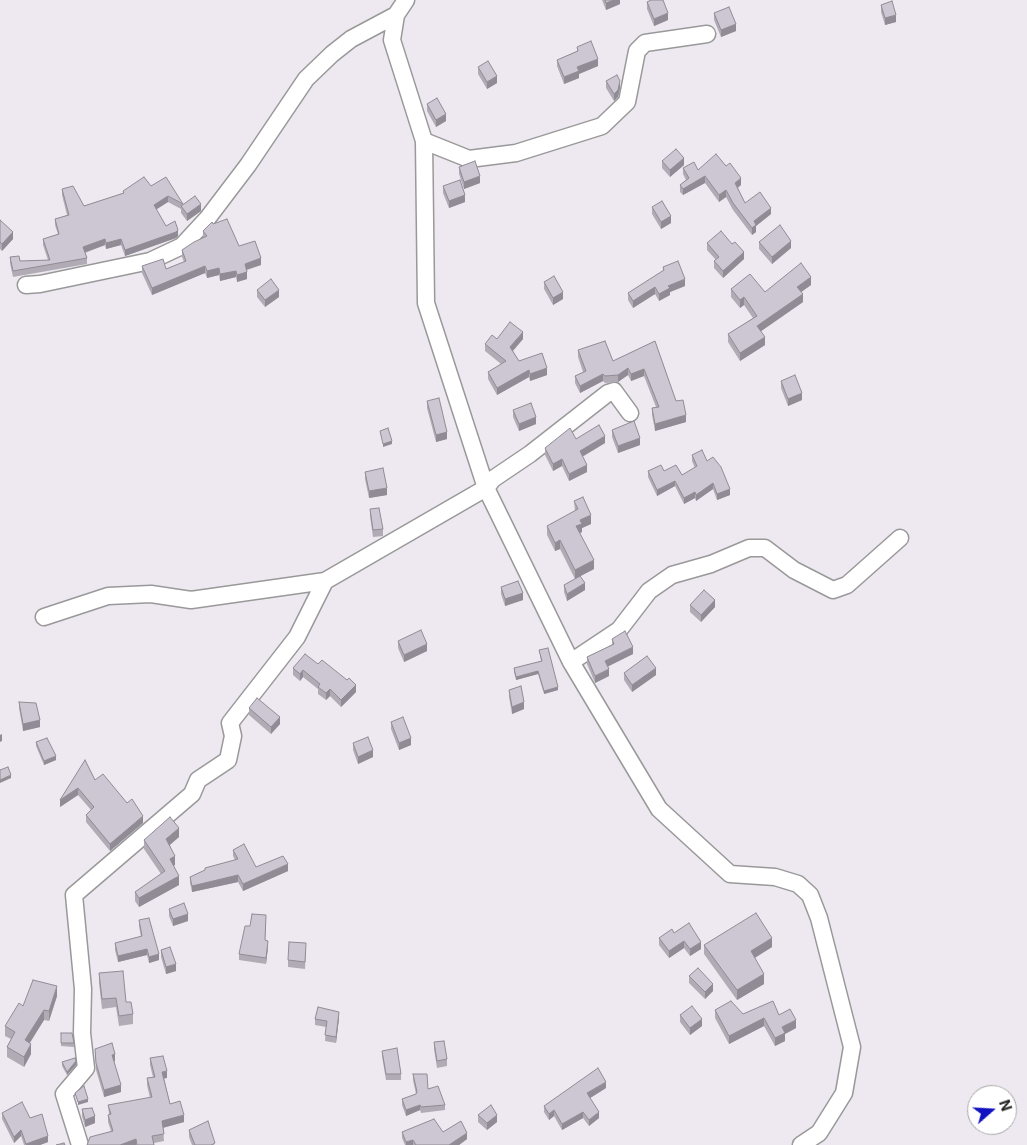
<!DOCTYPE html>
<style>
body{margin:0}
#map{position:relative;width:1027px;height:1145px;overflow:hidden;background:#eee9f1;font-family:Inter,sans-serif}
canvas{display:block}
.north{position:absolute;left:967px;top:1085px;width:50px;height:50px;box-sizing:border-box;background:#fff;border:1px solid #a7a7a7;border-radius:50%;rotate:71deg;font-size:14px;font-weight:700;line-height:20px;text-align:center;color:#222}
.north::after{content:'';display:block;margin:auto;width:18px;height:22px;background:#1212c1;clip-path:polygon(50% 0,100% 100%,50% 72%,0 100%)}
</style>
<div id="map">
<canvas width="1027" height="1145"></canvas>
<div class="north">N</div>
</div>
<script>
const context = document.querySelector('canvas').getContext('2d');
context.lineJoin = 'round';
function toPath(rows) {
  const path = new Path2D();
  for (const r of rows) {
    path.moveTo(r[0], r[1]);
    for (let i = 2; i < r.length; i += 2) path.lineTo(r[i], r[i + 1]);
  }
  return path;
}
function trace(path, color, width, dash) {
  context.strokeStyle = color;
  context.lineWidth = width;
  context.lineCap = dash ? 'butt' : 'round';
  context.setLineDash(dash || []);
  context.stroke(path);
}
function fillPath(path, color) {
  context.fillStyle = color;
  context.fill(path, 'evenodd');
}
const minor = toPath([
 [406,0,396,15,392,40,424,141,426,303,486,488,571,662,659,809,730,874,775,877,798,884,810,895,819,918,852,1047,844,1093,819,1133,801,1145],
 [424,141,469,159,516,153,602,126,627,102,637,51,645,43,707,34],
 [26,285,40,284,150,261,182,246,207,219,248,165,306,79,332,54,351,39,396,15],
 [44,617,108,596,151,594,191,600,325,581],
 [571,662,619,630,649,591,672,575,711,564,749,548,765,548,794,570,833,590,847,585,900,538],
 [80,1145,64,1094,86,1068,82,1033,83,989,74,895,192,794,198,780,228,760,233,736,230,723,297,637,325,581,486,488,493,479,530,454,608,393,614,391,630,413]
]);
trace(minor, '#999', 19);
trace(minor, '#fff', 16);
fillPath(toPath([
 [602,0,620,0,620,4,606,10],
 [647,2,668,20,654,26,647,9],
 [881,5,896,22,885,25,881,12],
 [714,13,736,31,721,37,714,20],
 [577,47,598,66,579,74,579,78,564,84,557,66,557,60,577,51],
 [478,67,497,83,487,89,478,74],
 [606,81,620,88,618,97,614,101,606,88],
 [427,104,446,121,436,127,427,111],
 [662,161,684,165,670,177,662,168],
 [459,167,480,183,464,189,459,174],
 [683,168,698,170,741,185,738,188,745,203,771,214,756,226,756,232,752,235,733,210,726,197,719,202,705,183,683,195,680,192,680,185,686,180,683,174],
 [151,186,183,204,201,211,187,221,181,213,181,209,168,202,156,209,166,226,178,236,176,238,125,256,121,245,106,249,105,245,85,253,87,258,87,264,13,277,10,263,10,257,20,261,48,260,43,245,43,239,58,234,55,225,55,219,67,215,62,195,62,189,84,206,123,193,123,191],
 [443,186,465,202,449,208,443,193],
 [652,207,671,223,661,229,652,214],
 [0,220,13,239,2,251,0,249],
 [213,224,261,265,247,270,247,279,237,282,236,277,220,281,219,275,207,278,205,273,152,295,142,273,142,266,166,269,184,262,182,257,182,250,203,238,203,231],
 [759,242,791,248,772,264,759,249],
 [707,243,744,259,723,278,714,268,714,261,716,260,707,250],
 [663,267,685,286,670,292,670,295,659,301,655,294,633,308,628,300,628,293,663,271],
 [544,282,563,299,553,305,544,289],
 [811,285,801,292,803,302,761,331,765,345,740,361,728,342,728,334,753,318,744,305,740,308,731,297,731,289,765,292],
 [257,290,279,297,265,307,257,297],
 [497,339,523,339,513,351,519,361,547,375,530,381,529,377,497,395,488,379,488,372,501,364,485,351,485,344],
 [655,341,676,401,686,422,655,431,652,415,652,408,656,407,644,376,631,381,628,375,618,382,605,383,603,381,580,393,575,383,575,376,583,372,578,357,578,350,613,361],
 [781,381,802,400,788,406,781,388],
 [427,401,447,439,436,442,427,408],
 [513,410,536,424,519,431,513,417],
 [612,430,640,445,618,453,612,437],
 [576,439,605,443,582,457,587,472,569,481,562,466,553,471,545,455,545,448],
 [692,455,707,461,730,495,717,500,713,489,696,501,695,498,684,504,675,486,657,496,648,477,648,471,664,471,682,475,695,468,692,461],
 [365,472,387,495,369,498,365,479],
 [574,501,591,524,582,528,582,532,580,533,594,569,580,576,585,590,567,601,564,592,564,585,575,579,560,549,555,551,547,535,547,526,575,511],
 [370,509,383,529,383,536,373,537,370,516],
 [501,587,523,600,505,606,501,594],
 [690,605,715,607,701,622,690,612],
 [612,639,633,654,608,666,609,676,595,683,587,664,587,657,612,645],
 [398,641,427,651,404,662,398,648],
 [539,650,558,690,544,694,538,674,516,680,514,672,514,668,541,661],
 [318,664,356,692,341,707,330,696,326,700,318,694,318,689,303,677,300,681,293,675,293,668],
 [624,673,656,675,632,692,624,680],
 [509,690,524,709,512,714,509,697],
 [19,702,40,727,23,731,19,708],
 [249,708,280,724,271,734,249,715],
 [391,722,411,745,399,750,391,729],
 [36,742,56,760,44,765,36,746],
 [353,743,373,757,358,764,353,750],
 [85,760,95,780,143,823,110,851,86,822,86,815,91,810,78,795,60,807],
 [179,837,170,845,175,865,173,866,179,885,139,907,135,901,135,892,161,874,144,849,144,840],
 [233,850,256,867,288,871,243,891,238,882,192,892,190,883,190,877,205,870,205,868,235,860,233,856],
 [169,909,188,921,173,926,169,916],
 [139,920,159,960,149,963,147,955,118,962,115,950,115,943,141,937,139,926],
 [266,922,265,940,268,947,266,964,239,960,239,954,250,926],
 [674,933,701,949,690,956,684,948,669,958,659,945,659,938],
 [704,945,772,947,755,958,764,984,737,1000,704,954],
 [161,950,176,971,166,974,161,957],
 [306,950,305,969,288,967,288,960],
 [99,973,133,1014,133,1024,119,1026,116,1007,102,1009,99,983],
 [689,976,713,991,705,999,689,983],
 [57,996,49,1021,44,1020,30,1043,31,1054,24,1067,7,1057,7,1047,11,1039,5,1036,5,1026,23,1006],
 [715,1010,743,1014,779,1015,796,1028,785,1034,785,1041,775,1046,764,1026,729,1044,715,1018],
 [680,1015,702,1026,690,1035,680,1022],
 [339,1018,336,1043,325,1041,326,1027,315,1025,315,1019],
 [61,1033,74,1043,74,1047,61,1046],
 [434,1042,447,1059,447,1066,437,1068,434,1049],
 [95,1049,115,1061,114,1061,121,1092,104,1097,96,1070],
 [382,1051,401,1074,401,1080,386,1080,382,1056],
 [150,1058,167,1078,164,1078,170,1104,184,1122,163,1128,164,1141,154,1143,154,1145,87,1145,111,1131,108,1122,108,1115,109,1115,108,1105,150,1098,147,1085,147,1078,153,1077,150,1065],
 [62,1062,76,1065,67,1075,62,1066],
 [413,1074,428,1089,445,1105,445,1110,421,1113,420,1110,406,1116,402,1105,402,1099,416,1094,413,1080],
 [606,1088,590,1098,599,1118,589,1126,583,1118,562,1130,554,1116,549,1120,544,1112,544,1106],
 [82,1109,95,1123,85,1127,82,1116],
 [2,1113,30,1118,48,1142,40,1145,24,1145,21,1136,14,1143,2,1119],
 [478,1115,497,1122,487,1130,478,1122],
 [189,1130,215,1145,192,1145,189,1137],
 [402,1132,443,1132,467,1139,459,1145,405,1145,402,1138]
]), '#b0abb5');
fillPath(toPath([
 [614,0,620,0,620,4,606,10,606,3],
 [668,13,668,20,654,26,654,19],
 [896,15,896,22,885,25,885,18],
 [736,24,736,31,721,37,721,30],
 [598,59,598,66,579,74,579,78,564,84,564,77,577,67],
 [497,76,497,83,487,89,487,82],
 [620,81,620,88,618,97,614,101,614,94],
 [446,114,446,121,436,127,436,120],
 [684,158,684,165,670,177,670,170],
 [480,176,480,183,464,189,464,182],
 [705,176,705,183,683,195,683,189],
 [741,178,741,185,735,189,735,183],
 [726,190,726,197,719,202,719,195],
 [465,195,465,202,449,208,449,201],
 [168,196,168,202,154,211,154,205],
 [201,204,201,211,187,221,187,214],
 [771,208,771,214,756,226,756,232,752,235,752,228,754,221],
 [671,216,671,223,661,229,661,222],
 [178,230,178,236,176,238,125,256,125,250],
 [13,232,13,239,2,251,2,244],
 [105,239,105,245,83,253,83,247],
 [121,239,121,245,106,249,106,243],
 [791,241,791,248,772,264,772,257],
 [744,252,744,259,723,278,723,271],
 [261,258,261,265,245,270,245,264],
 [205,266,205,273,152,295,152,288],
 [219,268,219,275,207,278,207,271],
 [236,271,236,277,220,281,220,274],
 [247,272,247,279,237,282,237,275],
 [811,277,811,285,797,295,797,287],
 [685,279,685,286,670,292,670,295,659,301,659,294,668,286],
 [655,287,655,294,633,308,633,301],
 [279,290,279,297,265,307,265,300],
 [563,292,563,299,553,305,553,298],
 [803,294,803,302,757,334,757,326],
 [744,297,744,305,740,308,740,300],
 [523,332,523,339,510,354,510,347],
 [765,337,765,345,740,361,740,353],
 [547,368,547,375,530,381,530,374],
 [628,368,628,375,618,382,618,375],
 [644,369,644,376,631,381,631,374],
 [529,370,529,377,497,395,497,388],
 [603,374,603,381,580,393,580,386],
 [802,393,802,400,788,406,788,399],
 [686,415,686,422,655,431,655,424],
 [536,417,536,424,519,431,519,424],
 [447,432,447,439,436,442,436,435],
 [605,436,605,443,580,458,580,451],
 [640,438,640,445,618,453,618,446],
 [392,441,392,444,383,447,383,444],
 [562,459,562,466,553,471,553,464],
 [587,465,587,472,569,481,569,474],
 [675,481,675,486,657,496,657,490],
 [713,483,713,489,696,501,696,495],
 [387,488,387,495,369,498,369,491],
 [730,489,730,495,717,500,717,494],
 [695,492,695,498,684,504,684,498],
 [591,515,591,524,582,528,582,532,576,535,576,526,580,520],
 [560,540,560,549,555,551,555,543],
 [594,560,594,569,575,579,575,570],
 [585,583,585,590,567,601,567,594],
 [523,593,523,600,505,606,505,599],
 [715,600,715,607,701,622,701,615],
 [427,644,427,651,404,662,404,655],
 [633,647,633,654,605,668,605,661],
 [656,668,656,675,632,692,632,685],
 [609,669,609,676,595,683,595,676],
 [303,670,303,677,300,681,300,674],
 [538,671,538,674,516,680,516,677],
 [356,685,356,692,341,707,341,700],
 [558,687,558,690,544,694,544,691],
 [330,689,330,696,326,700,326,693],
 [524,702,524,709,512,714,512,707],
 [280,717,280,724,271,734,271,727],
 [40,720,40,727,23,731,23,724],
 [2,734,2,741,0,742,0,735],
 [411,738,411,745,399,750,399,743],
 [373,750,373,757,358,764,358,757],
 [56,756,56,760,44,765,44,761],
 [11,775,11,778,0,783,0,780],
 [78,788,78,795,60,807,60,800],
 [143,816,143,823,110,851,110,844],
 [179,828,179,837,166,848,166,839],
 [175,856,175,865,170,868,170,859],
 [288,864,288,871,243,891,243,884],
 [238,875,238,882,192,892,192,886],
 [179,876,179,885,139,907,139,898],
 [188,914,188,921,173,926,173,919],
 [772,938,772,947,751,960,751,951],
 [268,941,268,947,266,964,266,958],
 [684,941,684,948,669,958,669,951],
 [701,942,701,949,690,956,690,949],
 [147,949,147,955,118,962,118,956],
 [159,954,159,960,149,963,149,957],
 [176,964,176,971,166,974,166,967],
 [764,974,764,984,737,1000,737,990],
 [713,984,713,991,705,999,705,992],
 [57,986,57,996,49,1021,49,1011],
 [44,1010,44,1020,25,1050,25,1040],
 [339,1012,339,1018,336,1043,336,1037],
 [764,1018,764,1026,729,1044,729,1036],
 [702,1019,702,1026,690,1035,690,1028],
 [796,1020,796,1028,785,1034,785,1041,775,1046,775,1038,782,1027],
 [31,1044,31,1054,24,1067,24,1057],
 [115,1054,115,1061,112,1062,112,1055],
 [76,1061,76,1065,67,1075,67,1072],
 [167,1071,167,1078,162,1079,162,1072],
 [606,1082,606,1088,587,1100,587,1093],
 [121,1085,121,1092,104,1097,104,1090],
 [88,1099,88,1102,78,1105,78,1102],
 [420,1105,420,1110,406,1116,406,1110],
 [554,1110,554,1116,549,1120,549,1114],
 [583,1112,583,1118,562,1130,562,1124],
 [599,1112,599,1118,589,1126,589,1120],
 [184,1115,184,1122,162,1128,162,1121],
 [497,1115,497,1122,487,1130,487,1123],
 [95,1116,95,1123,85,1127,85,1120],
 [21,1130,21,1136,14,1143,14,1137],
 [467,1133,467,1139,459,1145,449,1145],
 [48,1136,48,1142,40,1145,26,1145,26,1144],
 [136,1139,136,1145,120,1145],
 [413,1140,413,1145,406,1145,406,1142]
]), '#908b94');
const building = toPath([
 [605,0,614,0,606,3,605,0],
 [651,0,663,0,668,13,654,19,647,2,651,0],
 [892,1,896,15,885,18,881,5,892,1],
 [729,7,736,24,721,30,714,13,729,7],
 [591,41,598,59,577,67,579,71,564,77,557,60,578,51,577,47,591,41],
 [488,61,497,76,487,82,478,67,488,61],
 [617,75,620,81,618,90,614,94,606,81,617,75],
 [437,98,446,114,436,120,427,104,437,98],
 [676,149,684,158,670,170,662,161,676,149],
 [716,154,726,166,730,163,741,178,735,183,745,203,760,192,771,208,754,221,756,225,752,228,733,203,726,190,719,195,705,176,683,189,680,185,689,178,683,168,694,162,698,170,716,154],
 [475,161,480,176,464,182,459,167,475,161],
 [144,177,151,186,166,177,183,204,168,196,154,205,166,226,175,221,178,230,176,232,125,250,121,239,106,243,105,239,83,247,87,258,13,271,10,257,19,256,20,261,50,260,43,239,59,234,55,219,69,215,62,189,73,186,84,206,124,193,123,191,144,177],
 [460,180,465,195,449,201,443,186,460,180],
 [195,196,201,204,187,214,181,206,195,196],
 [662,201,671,216,661,222,652,207,662,201],
 [227,219,239,246,255,241,261,258,245,264,247,272,237,275,236,271,220,274,219,268,207,271,205,266,152,288,142,266,163,259,166,269,186,261,182,250,194,242,207,236,203,231,212,222,213,224,227,219],
 [0,220,13,232,2,244,0,242,0,220],
 [780,225,791,241,772,257,759,242,780,225],
 [721,231,732,244,735,242,744,252,723,271,714,261,719,257,707,243,721,231],
 [678,261,685,279,668,286,670,288,659,294,655,287,633,301,628,293,664,270,663,267,678,261],
 [801,263,811,277,797,287,803,294,757,326,765,337,740,353,728,334,757,316,744,297,740,300,731,289,750,274,765,292,801,263],
 [554,276,563,292,553,298,544,282,554,276],
 [271,279,279,290,265,300,257,290,271,279],
 [510,322,523,332,510,347,519,361,542,353,547,368,530,374,529,370,497,388,488,372,506,361,485,344,492,335,497,339,510,322],
 [605,341,613,361,655,341,676,401,683,400,686,415,655,424,652,408,659,407,644,369,631,374,628,368,618,375,605,376,603,374,580,386,575,376,586,371,578,350,605,341],
 [795,375,802,393,788,399,781,381,795,375],
 [439,398,447,432,436,435,427,401,439,398],
 [531,403,536,417,519,424,513,410,531,403],
 [634,421,640,438,618,446,612,430,634,421],
 [599,425,605,436,580,451,587,465,569,474,562,459,553,464,545,448,570,428,576,439,599,425],
 [388,428,392,441,383,444,380,431,388,428],
 [702,450,707,461,713,457,721,467,730,489,717,494,713,483,696,495,695,492,684,498,675,481,657,490,648,471,661,465,664,471,676,465,682,475,697,466,692,455,702,450],
 [383,468,387,488,369,491,365,472,383,468],
 [583,497,591,515,580,520,582,524,576,526,594,560,575,570,560,540,555,543,547,526,578,509,574,501,583,497],
 [379,508,383,529,373,530,370,509,379,508],
 [580,576,585,583,567,594,564,585,580,576],
 [518,581,523,593,505,599,501,587,518,581],
 [704,590,715,600,701,615,690,605,704,590],
 [421,630,427,644,404,655,398,641,421,630],
 [625,631,633,647,605,661,609,669,595,676,587,657,614,644,612,639,625,631],
 [548,648,558,687,544,691,538,671,516,677,514,668,542,661,539,650,548,648],
 [305,654,318,664,322,660,347,680,349,678,356,685,341,700,330,689,326,693,318,687,320,684,303,670,300,674,293,668,305,654],
 [647,656,656,668,632,685,624,673,647,656],
 [521,686,524,702,512,707,509,690,521,686],
 [257,698,280,717,271,727,249,708,257,698],
 [19,702,36,703,40,720,23,724,19,702],
 [403,717,411,738,399,743,391,722,403,717],
 [368,737,373,750,358,757,353,743,368,737],
 [47,738,56,756,44,761,36,742,47,738],
 [85,760,95,780,103,774,127,803,132,799,143,816,110,844,86,815,94,807,78,788,60,800,85,760],
 [8,767,11,775,0,780,0,770,8,767],
 [170,817,179,828,166,839,175,856,170,859,179,876,139,898,135,892,165,871,144,840,170,817],
 [244,844,256,867,283,856,288,864,243,884,238,875,192,886,190,877,205,870,205,868,238,859,233,850,244,844],
 [184,903,188,914,173,919,169,909,184,903],
 [756,913,772,938,751,951,764,974,737,990,704,945,756,913],
 [252,914,266,915,265,940,268,941,266,958,239,954,245,926,250,926,252,914],
 [149,918,159,954,149,957,147,949,118,956,115,943,142,936,139,920,149,918],
 [689,923,701,942,690,949,684,941,669,951,659,938,672,929,674,933,689,923],
 [289,942,306,943,305,962,288,960,289,942],
 [170,947,176,964,166,967,161,950,170,947],
 [698,968,713,984,705,992,689,976,698,968],
 [123,971,126,1002,131,1002,133,1014,119,1016,116,998,102,999,99,973,123,971],
 [33,980,57,986,49,1011,44,1010,25,1040,31,1044,24,1057,7,1047,15,1032,5,1026,19,1003,23,1006,33,980],
 [731,1001,743,1014,773,1001,779,1015,790,1009,796,1020,782,1027,785,1033,775,1038,764,1018,729,1036,715,1010,731,1001],
 [692,1006,702,1019,690,1028,680,1015,692,1006],
 [318,1007,339,1012,336,1037,325,1035,327,1021,315,1019,318,1007],
 [61,1033,72,1033,74,1043,61,1043,61,1033],
 [444,1041,447,1059,437,1061,434,1042,444,1041],
 [112,1043,115,1054,112,1055,121,1085,104,1090,96,1063,95,1049,112,1043],
 [397,1048,401,1074,386,1074,382,1051,397,1048],
 [163,1056,167,1071,162,1072,170,1104,180,1101,184,1115,162,1121,164,1134,152,1136,154,1145,137,1145,136,1139,120,1145,87,1145,90,1137,113,1131,108,1115,111,1114,108,1105,152,1097,147,1078,155,1077,150,1058,163,1056],
 [75,1058,76,1061,67,1072,62,1062,75,1058],
 [598,1068,606,1082,587,1093,599,1112,589,1120,583,1112,562,1124,554,1110,549,1114,544,1106,598,1068],
 [413,1074,427,1074,428,1089,438,1086,445,1105,421,1107,420,1105,406,1110,402,1099,416,1094,417,1092,413,1074],
 [84,1086,88,1099,78,1102,75,1093,84,1086],
 [22,1102,30,1118,42,1114,48,1136,26,1144,21,1130,14,1137,2,1113,22,1102],
 [491,1105,497,1115,487,1123,478,1115,491,1105],
 [92,1108,95,1116,85,1120,82,1109,92,1108],
 [434,1119,443,1132,461,1121,467,1133,449,1145,416,1145,413,1140,406,1142,402,1132,434,1119],
 [208,1121,215,1143,211,1145,195,1145,189,1130,208,1121],
 [64,1143,65,1145,56,1145,64,1143]
]);
fillPath(building, '#cdc7d3');
trace(building, '#908b94', 1);
</script>
